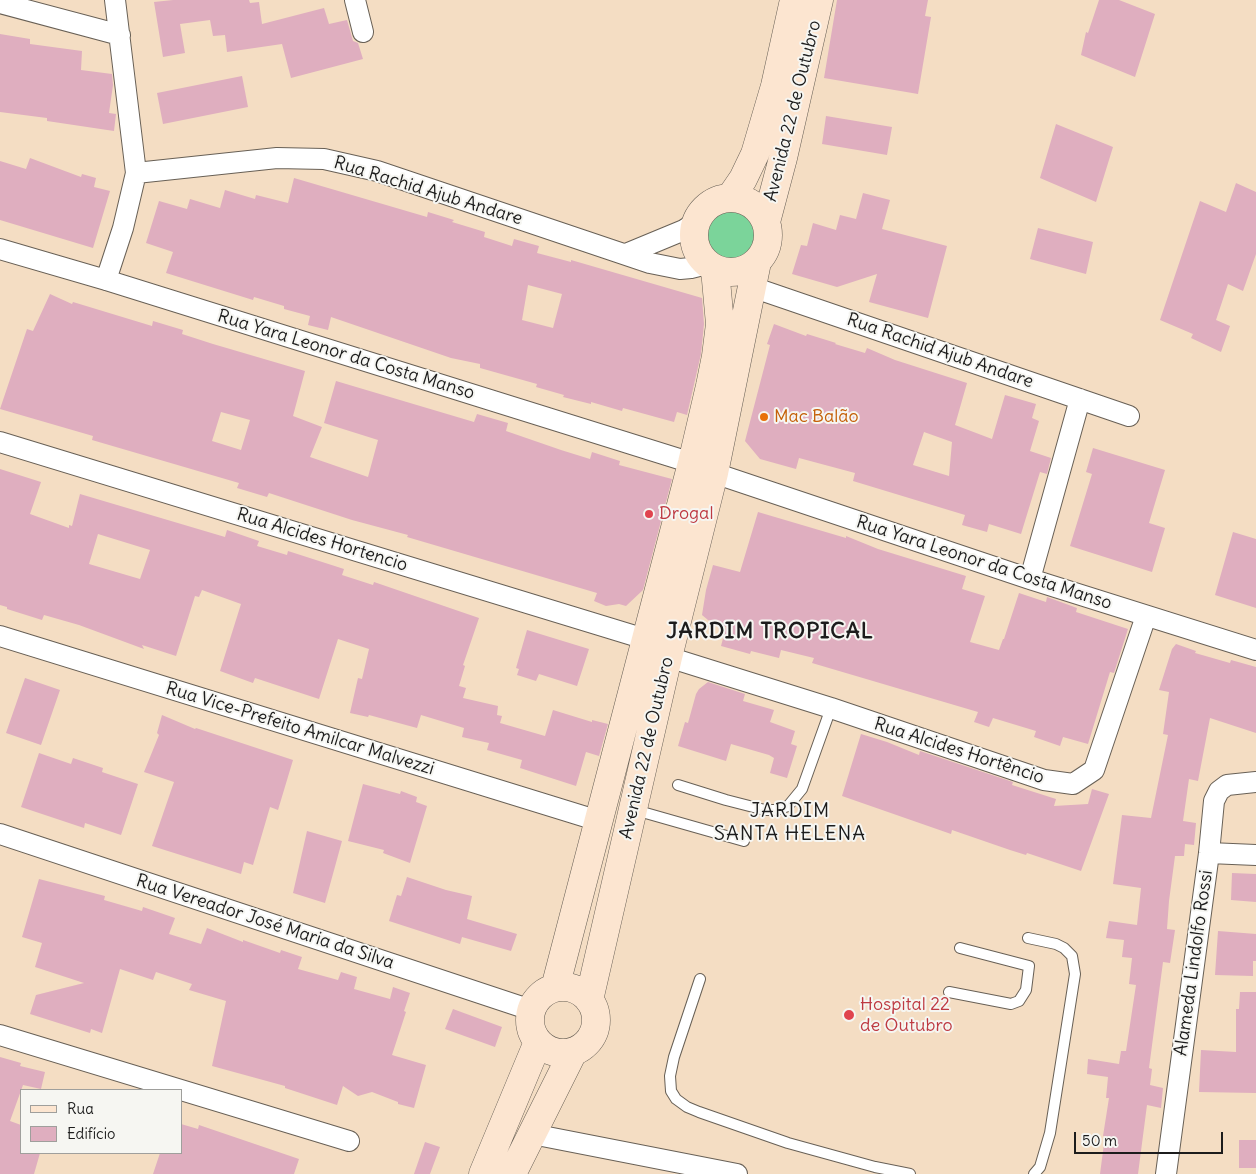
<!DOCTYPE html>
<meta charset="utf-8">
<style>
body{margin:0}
#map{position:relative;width:1256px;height:1174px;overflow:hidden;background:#f4ddc3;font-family:Delius,sans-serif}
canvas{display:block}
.legend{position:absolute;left:20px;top:1089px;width:162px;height:65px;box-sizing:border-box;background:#f6f6f2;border:1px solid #9f9f9c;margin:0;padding:6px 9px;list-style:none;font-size:15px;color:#1c1c1c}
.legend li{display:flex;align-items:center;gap:10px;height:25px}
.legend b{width:25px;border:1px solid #9f9f9c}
.scale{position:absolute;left:1074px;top:1132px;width:149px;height:22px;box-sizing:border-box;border:2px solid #1c1c1c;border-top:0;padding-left:6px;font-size:15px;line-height:18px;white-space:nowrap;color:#1c1c1c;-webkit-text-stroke:4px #f6f6f2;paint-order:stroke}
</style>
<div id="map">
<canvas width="1256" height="1174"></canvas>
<ul class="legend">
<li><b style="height:6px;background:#fce5d0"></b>Rua</li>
<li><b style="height:14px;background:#dfaebf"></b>Edifício</li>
</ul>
<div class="scale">50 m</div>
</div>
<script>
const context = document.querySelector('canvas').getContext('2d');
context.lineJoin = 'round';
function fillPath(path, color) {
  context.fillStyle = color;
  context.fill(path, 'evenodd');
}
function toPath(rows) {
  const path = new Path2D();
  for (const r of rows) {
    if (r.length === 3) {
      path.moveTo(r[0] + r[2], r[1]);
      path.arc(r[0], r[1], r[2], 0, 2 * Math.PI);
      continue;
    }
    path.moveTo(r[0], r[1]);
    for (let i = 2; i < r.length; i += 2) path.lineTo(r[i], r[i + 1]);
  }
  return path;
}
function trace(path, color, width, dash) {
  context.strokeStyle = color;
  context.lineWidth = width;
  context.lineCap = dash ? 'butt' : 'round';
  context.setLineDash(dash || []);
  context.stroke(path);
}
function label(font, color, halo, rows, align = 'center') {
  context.font = font + ' Delius,sans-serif';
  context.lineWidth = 4;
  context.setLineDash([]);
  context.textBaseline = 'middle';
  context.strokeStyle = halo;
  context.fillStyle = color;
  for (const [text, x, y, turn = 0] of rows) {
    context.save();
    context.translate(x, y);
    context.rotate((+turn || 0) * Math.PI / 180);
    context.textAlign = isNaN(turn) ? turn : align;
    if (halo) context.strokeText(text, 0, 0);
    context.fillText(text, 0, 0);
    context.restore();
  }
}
fillPath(toPath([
 [731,233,28]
]), '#7bd49a');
fillPath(toPath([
 [173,0,249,0,250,3,259,2,262,24,324,8,329,24,347,20,353,41,358,43,363,59,291,78,282,44,227,52,225,35,213,36,210,20,180,24,185,53,163,57,154,2],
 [837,0,928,0,925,16,931,17,918,94,824,78],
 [1099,0,1119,0,1155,14,1135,77,1081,55,1086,32,1088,33],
 [0,34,30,39,30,44,82,51,81,70,112,74,113,85,109,113,116,114,114,131,47,121,47,118,0,112],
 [242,76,248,107,163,124,157,93],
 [826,116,892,127,887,155,822,144],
 [1056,124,1113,147,1096,202,1040,178],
 [30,158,81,177,82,174,96,178,94,187,110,191,93,248,0,220,0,161,26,169],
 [294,178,427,217,428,212,454,220,452,222,485,232,484,237,512,246,514,239,539,246,537,253,571,262,571,260,702,298,704,324,701,354,687,415,677,412,674,422,623,408,622,411,591,402,591,404,563,397,564,395,536,387,537,384,480,368,480,364,451,358,331,317,328,330,308,325,310,316,284,309,284,306,254,297,253,300,166,273,173,252,146,243,159,201,187,209,190,199,220,208,225,190,255,199,256,195,288,203],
 [528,285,562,294,553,328,522,320],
 [1236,183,1256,192,1256,254,1243,291,1228,284,1216,320,1230,326,1221,352,1191,338,1193,334,1160,320,1200,201,1226,212],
 [863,193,890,200,882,229,947,246,928,318,869,302,877,274,837,287,792,274,801,245,807,246,813,223,836,230,840,215,856,219],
 [1038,228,1093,242,1086,274,1030,259],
 [50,294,72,304,73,302,152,326,153,321,183,330,182,334,213,344,305,371,293,416,322,427,310,457,368,477,378,440,324,423,336,381,474,422,477,414,508,423,506,431,561,450,590,459,592,452,620,461,619,465,672,479,643,590,626,606,619,604,606,606,594,601,597,593,407,537,408,535,352,520,269,493,267,497,237,488,239,483,92,440,93,436,0,409,27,329,33,331],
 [221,412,250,420,241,450,212,441],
 [774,324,806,336,807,334,836,343,835,344,865,353,867,348,895,360,967,383,955,425,992,439,1005,395,1036,404,1032,418,1039,421,1030,451,1051,458,1047,474,1040,472,1021,534,989,524,987,532,962,525,965,515,853,481,855,473,799,458,796,469,760,459,745,441,770,345,767,344],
 [924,432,952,442,949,476,913,465],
 [1093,448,1165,470,1149,523,1165,528,1152,572,1070,546,1092,474,1086,472],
 [0,469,41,482,30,514,69,528,69,525,72,526,80,494,225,537,227,530,259,541,257,546,287,555,288,551,344,569,342,575,373,585,374,582,479,618,463,665,465,666,459,686,466,688,463,698,498,706,497,715,502,716,500,723,545,736,553,710,592,722,592,720,608,724,599,756,586,752,576,786,520,768,522,760,487,750,489,743,462,737,464,728,421,715,417,728,369,715,368,717,350,713,358,678,362,679,369,649,338,639,319,699,255,678,253,683,220,671,241,604,202,590,199,597,195,596,176,656,142,645,144,649,79,625,44,615,42,620,7,609,7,607,0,605],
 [98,534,150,550,140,579,89,564],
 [758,512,846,538,846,536,878,549,966,576,962,589,985,596,970,642,999,650,1003,639,1004,639,1019,593,1046,602,1047,597,1077,608,1076,612,1128,629,1114,673,1110,672,1088,744,1063,737,1060,746,1034,737,1036,731,993,718,989,727,974,722,978,712,812,663,814,658,781,650,779,658,751,651,750,654,721,646,726,627,708,620,702,615,706,590,713,565,740,572],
 [1233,532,1256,539,1256,608,1215,595],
 [527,630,589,649,577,686,539,674,536,681,517,675,519,669,516,668],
 [1176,644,1196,651,1195,653,1230,663,1231,660,1256,667,1256,733,1210,718,1198,781,1189,779,1183,821,1196,823,1194,845,1185,844,1184,856,1175,856,1169,901,1167,929,1175,930,1170,963,1163,962,1149,1068,1152,1069,1150,1085,1163,1088,1161,1108,1147,1105,1138,1174,1100,1174,1105,1136,1103,1136,1109,1098,1106,1098,1108,1077,1087,1074,1088,1059,1119,1064,1121,1051,1126,1051,1136,985,1129,984,1132,958,1122,957,1124,940,1106,938,1109,921,1137,925,1141,888,1113,884,1122,815,1151,818,1168,735,1163,734,1169,692,1159,690,1172,649],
 [25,678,60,690,41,745,6,733],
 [708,682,745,694,743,701,774,710,770,722,795,731,791,744,797,746,787,778,770,773,774,758,769,755,731,744,726,761,678,746,685,722,688,723,696,694,699,689],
 [162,715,195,729,196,728,293,760,278,810,270,807,253,865,244,862,241,874,152,846,174,782,144,772,159,735,157,733],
 [861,734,887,742,919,755,920,751,1013,782,1012,785,1056,799,1054,806,1088,804,1092,789,1109,794,1081,871,1027,853,1026,855,1010,850,952,830,951,834,842,796],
 [39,753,71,764,73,758,103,768,102,772,138,784,121,835,85,823,84,828,21,807],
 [363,784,400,794,401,791,417,797,416,802,427,806,410,863,383,853,384,850,348,841],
 [307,831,342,841,325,903,293,893],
 [1232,873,1256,874,1256,902,1231,900],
 [407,877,446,890,472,896,467,919,517,934,511,951,462,937,460,944,389,921,397,895,401,896],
 [39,879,105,896,104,900,142,911,143,907,175,918,169,934,201,944,207,928,243,942,243,940,280,953,281,950,302,957,298,969,338,980,341,972,357,977,354,989,390,999,393,987,410,993,404,1011,406,1012,392,1055,426,1065,414,1108,398,1104,398,1102,372,1092,358,1096,343,1086,337,1105,285,1088,285,1086,212,1066,226,1001,189,990,192,984,156,972,153,980,120,969,102,1033,91,1029,90,1033,30,1014,36,995,84,983,35,967,42,943,22,937],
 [1218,931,1256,934,1256,961,1253,961,1253,976,1215,975],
 [1240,992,1256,992,1256,1093,1199,1092,1201,1050,1236,1052,1236,1009,1239,1009],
 [453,1009,502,1027,495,1047,445,1029],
 [0,1057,21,1063,20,1066,45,1072,41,1089,23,1085,10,1121,21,1125,21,1153,40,1153,34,1174,0,1174],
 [181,1124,198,1129,199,1125,299,1159,294,1174,153,1174,160,1153,181,1153],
 [1239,1140,1256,1140,1256,1168,1239,1168],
 [425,1142,440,1147,430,1174,414,1174]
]), '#dfaebf');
const lane = toPath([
 [678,785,726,800,765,810,776,810,788,806,802,789,831,708],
 [635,810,744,841],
 [1028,938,1056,944,1064,948,1072,956,1075,974,1050,1133,1040,1167,1034,1174],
 [700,979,674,1057,670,1076,671,1091,676,1099,687,1107,699,1112,788,1143,875,1167,910,1174],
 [949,992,1011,1004,1019,1001,1026,990,1029,966,960,948]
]);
const street = toPath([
 [355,0,363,32],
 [0,3,120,35],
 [136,173,277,158,324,159,377,171,650,263,680,269,691,268,707,264],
 [0,249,106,280,692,463],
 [626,254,684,230,696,222],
 [106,280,123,228,136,173,115,0],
 [752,287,1129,416],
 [0,442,645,639],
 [714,473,1030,579,1256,650],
 [1030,579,1080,399],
 [0,636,599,821],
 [668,657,831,708,1044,780,1073,784,1094,770,1146,616],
 [0,834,531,1010],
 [1209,853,1256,855],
 [0,1035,349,1141],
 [532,1134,737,1174],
 [1166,1174,1209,853,1214,801,1219,791,1227,785,1256,782]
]);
const secondary = toPath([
 [731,235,37],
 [730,198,743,179,755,154,775,86,794,0],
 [766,222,783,158,819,0],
 [563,1020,33],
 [555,988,692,463,710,386,716,356,720,324,715,269],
 [589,1000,668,657,714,473,757,262],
 [483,1174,538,1042],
 [512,1174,573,1052]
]);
trace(lane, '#686056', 12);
trace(street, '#686056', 22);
trace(secondary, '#686056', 29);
trace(lane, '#fff', 10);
trace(street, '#fff', 20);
trace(secondary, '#fce5d0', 28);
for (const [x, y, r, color] of [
 [764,417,5,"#e8710a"],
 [649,514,5,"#e0444e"],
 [849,1015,6,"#e0444e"]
]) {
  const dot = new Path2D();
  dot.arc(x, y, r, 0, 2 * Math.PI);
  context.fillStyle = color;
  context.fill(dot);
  trace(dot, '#f6f6f2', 2);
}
label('18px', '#1c1c1c', '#f6f6f2', [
 ["Avenida 22 de Outubro",793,111,-76],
 ["Rua Rachid Ajub Andare",428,191,17],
 ["Rua Rachid Ajub Andare",940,351,19],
 ["Rua Yara Leonor da Costa Manso",346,355,17],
 ["Rua Alcides Hortencio",322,540,17],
 ["Rua Yara Leonor da Costa Manso",984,563,18],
 ["Rua Vice-Prefeito Amilcar Malvezzi",300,729,17],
 ["Avenida 22 de Outubro",647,748,-77],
 ["Rua Alcides Hortêncio",959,751,18],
 ["Rua Vereador José Maria da Silva",265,922,18],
 ["Alameda Lindolfo Rossi",1194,963,-82]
]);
label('18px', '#c56008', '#f6f6f2', [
 ["Mac Balão",774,417]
], 'left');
label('18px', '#be3a42', '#f6f6f2', [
 ["Drogal",659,514],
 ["Hospital 22",860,1005],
 ["de Outubro",860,1026]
], 'left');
context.letterSpacing = '1px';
label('20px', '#1c1c1c', '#f6f6f2', [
 ["JARDIM",790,811],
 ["SANTA HELENA",790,834]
]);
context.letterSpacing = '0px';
context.letterSpacing = '1px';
label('bold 22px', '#1c1c1c', '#f6f6f2', [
 ["JARDIM TROPICAL",770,632]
]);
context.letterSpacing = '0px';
</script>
